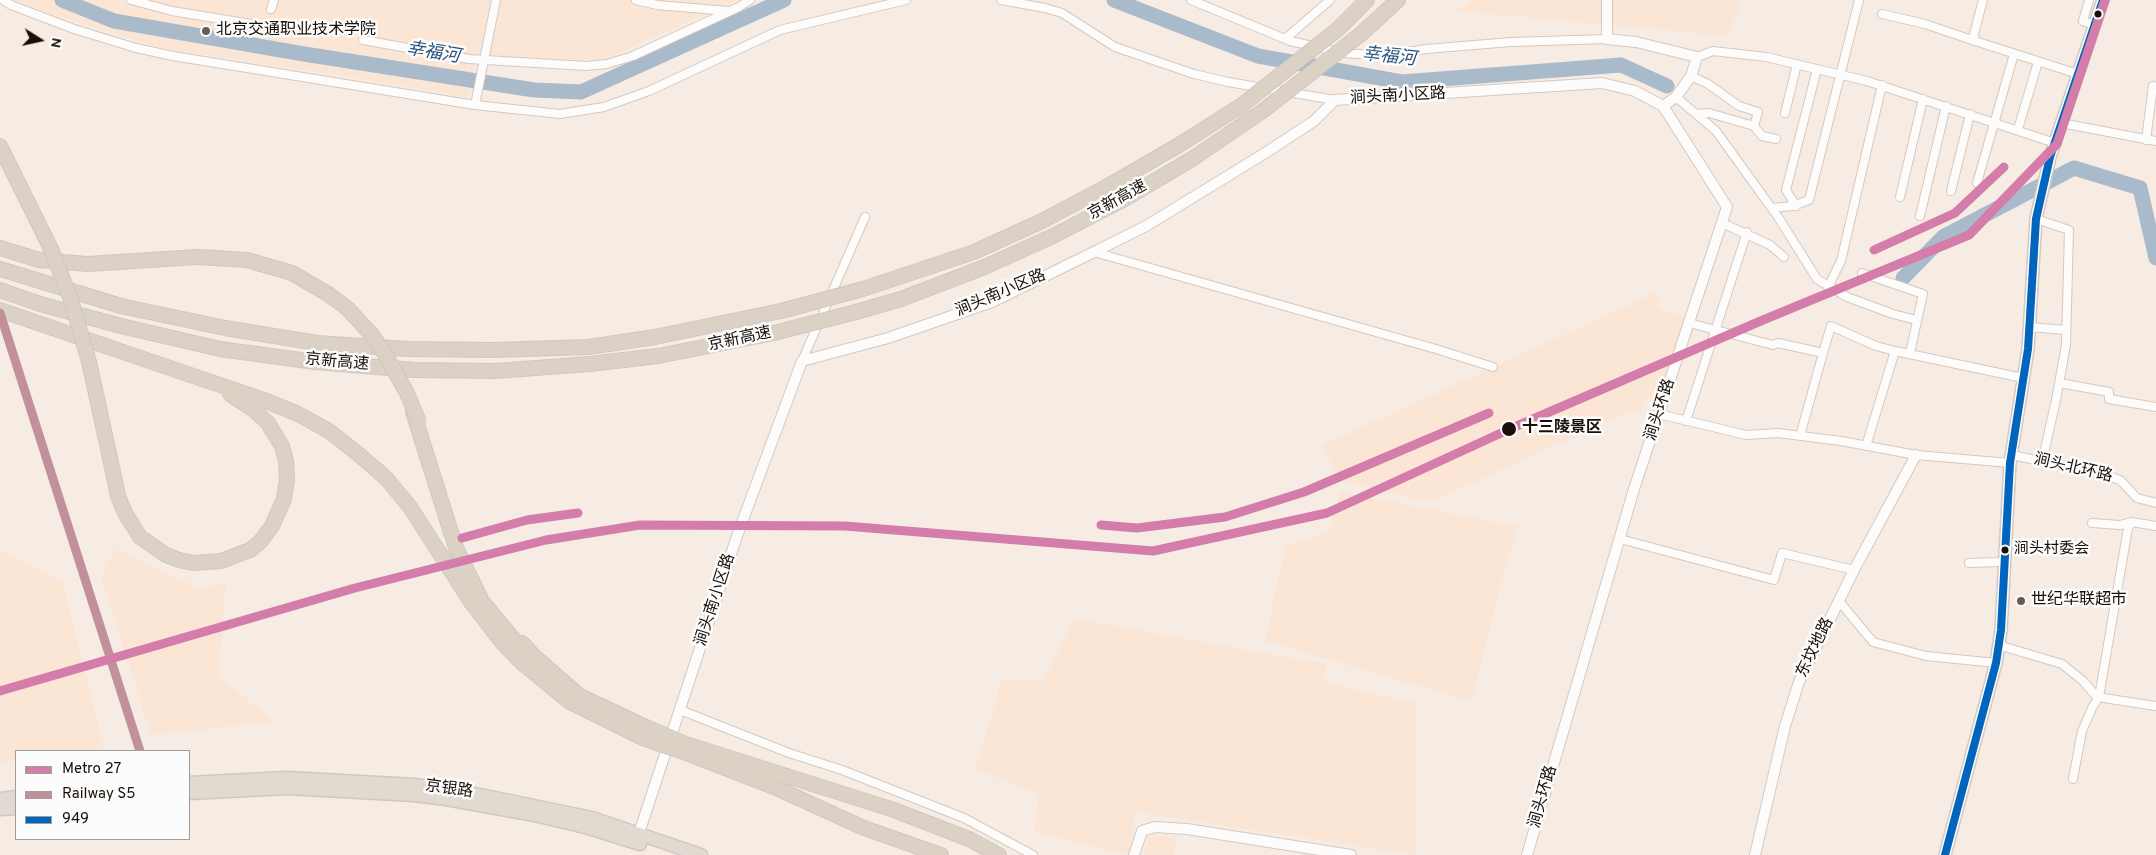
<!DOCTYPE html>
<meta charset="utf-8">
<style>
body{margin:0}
#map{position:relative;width:2156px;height:855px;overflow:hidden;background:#f6ece4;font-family:Overpass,sans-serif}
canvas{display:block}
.legend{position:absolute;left:15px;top:750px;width:175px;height:90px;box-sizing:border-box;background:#fcfcfc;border:1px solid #a19d9a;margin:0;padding:6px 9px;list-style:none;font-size:15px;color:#180f07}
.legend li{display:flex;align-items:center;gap:10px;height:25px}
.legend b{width:25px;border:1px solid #a19d9a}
.north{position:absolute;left:15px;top:15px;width:50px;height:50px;-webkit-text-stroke:4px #fcfcfc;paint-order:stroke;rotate:100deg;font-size:14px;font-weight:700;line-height:20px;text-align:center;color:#180f07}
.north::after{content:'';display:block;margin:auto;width:18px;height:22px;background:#180f07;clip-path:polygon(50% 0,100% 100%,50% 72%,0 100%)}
</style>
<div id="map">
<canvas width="2156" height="855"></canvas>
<ul class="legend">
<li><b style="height:6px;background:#d47daa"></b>Metro 27</li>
<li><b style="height:6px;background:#c2909a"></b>Railway S5</li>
<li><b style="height:6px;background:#0065bd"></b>949</li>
</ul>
<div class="north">N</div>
</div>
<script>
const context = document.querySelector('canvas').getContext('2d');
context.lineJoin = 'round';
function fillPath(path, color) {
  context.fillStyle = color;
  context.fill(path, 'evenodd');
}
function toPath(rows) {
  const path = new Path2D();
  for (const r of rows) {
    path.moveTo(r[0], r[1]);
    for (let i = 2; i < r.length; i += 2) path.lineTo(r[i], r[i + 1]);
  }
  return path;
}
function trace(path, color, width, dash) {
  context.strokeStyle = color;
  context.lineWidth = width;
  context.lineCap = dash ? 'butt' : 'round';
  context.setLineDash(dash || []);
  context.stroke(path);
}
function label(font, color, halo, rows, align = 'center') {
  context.font = font + ' Overpass,"Noto Sans SC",sans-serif';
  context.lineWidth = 5;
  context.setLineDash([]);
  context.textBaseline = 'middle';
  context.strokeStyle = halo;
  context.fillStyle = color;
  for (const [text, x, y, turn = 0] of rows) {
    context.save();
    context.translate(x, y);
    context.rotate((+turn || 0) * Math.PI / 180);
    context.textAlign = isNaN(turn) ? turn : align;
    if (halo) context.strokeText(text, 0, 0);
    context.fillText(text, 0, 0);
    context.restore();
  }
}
fillPath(toPath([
 [17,0,737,0,605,59,474,66,469,97,299,69,164,49,46,13],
 [1472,0,1742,0,1728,36,1457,11],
 [1655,293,1661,309,1687,317,1659,401,1644,399,1641,415,1634,412,1626,413,1431,502,1343,482,1321,446],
 [1341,492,1517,526,1471,701,1265,641,1285,547,1328,533],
 [0,549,63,582,105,749,88,751,16,751,16,760,0,762],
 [117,549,201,589,226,583,219,676,274,722,151,735,102,580,105,565],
 [1074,619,1327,664,1324,682,1415,703,1415,855,1135,812,1129,855,1034,832,1039,794,975,769,1002,679,1044,680],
 [1176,835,1174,855,1144,855,1147,837]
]), '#fbe6d6');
trace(toPath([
 [62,0,114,21,304,54,534,90,581,92,784,0],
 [1114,0,1258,56,1402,82,1621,65,1667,86],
 [1903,278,1943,237,2074,168,2140,188,2156,258]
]), '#a9bacb', 15);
const minor = toPath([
 [3,0,11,5,74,29,136,48,173,56,475,105,560,114,604,107,649,91,780,30,906,0],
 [131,0,172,11,263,26],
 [636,0,657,5,728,11],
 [1001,0,1045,8,1062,13,1115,47,1194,74,1228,82,1335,100],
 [1191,0,1290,41,1344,53,1384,56,1426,49,1511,42,1607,39],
 [1983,0,1974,34,1975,41,2078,74],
 [2089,0,2083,21,2094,25],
 [271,9,274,0],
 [1882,14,1925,24,1975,41],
 [1285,39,1330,0],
 [363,40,469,59,586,66,607,64,633,56,739,7,750,0],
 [1697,57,1713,51,1766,57,1867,81,2055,143],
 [1691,76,1708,84,1739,106,1758,112,1754,126,1709,113,1696,114],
 [1676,97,1716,131,1778,217,1817,279,1847,297,1893,314,1916,320],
 [475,105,496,0],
 [1785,113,1797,64],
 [2061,123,2156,141],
 [1754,126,1762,136,1776,139],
 [2018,129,2038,62],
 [2146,140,2153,86],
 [1977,183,2014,54],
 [1951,191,1970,114],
 [1900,197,1923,99],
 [1796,206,1786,190,1817,69],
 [1772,208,1793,206,1809,200,1859,0],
 [1920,216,1946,106],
 [2036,219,2069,230,2066,345,2056,400,2042,462],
 [1722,223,1770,245,1784,257],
 [1094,252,1436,349,1493,367],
 [1862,273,1923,294,1910,353],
 [1828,287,1841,261,1882,85],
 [1689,323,1773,345,1778,343,1823,353,1831,326,1876,346,1895,351,2023,378],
 [2030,327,2066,330],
 [802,361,865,217],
 [2060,383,2109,392,2109,399,2156,407],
 [1659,414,1746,435,1778,433,1841,441,1916,455,2010,463],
 [1686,421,1747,232],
 [1800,436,1823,353],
 [1866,446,1895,351],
 [2011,455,2097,472,2120,480,2137,498,2156,503],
 [2092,523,2120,525,2132,522,2156,526],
 [1620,539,1774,580,1782,553,1854,570],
 [1969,563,2000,562,2006,558],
 [1839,601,1873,642,1926,656,1996,663],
 [1998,645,2062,664,2083,681,2097,697,2156,706],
 [680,710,789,753,842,770,964,818,1033,855],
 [2073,779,2082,731,2093,706,2099,697,2128,528,2132,522]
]);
const tertiary = toPath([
 [1607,0,1607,39,1636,42,1697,57,1691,76,1676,97,1663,106],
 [634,838,640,830,737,536,802,361,888,338,992,302,1094,252,1146,226,1262,155,1314,121,1335,100,1602,83,1635,91,1663,106,1727,207,1634,489,1527,855],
 [1134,855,1142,831,1155,827,1187,829,1351,855],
 [1755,855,1785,726,1799,682,1854,570,1916,455]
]);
const secondary = toPath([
 [1945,855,1996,663,2001,630,2010,463,2028,349,2036,219,2050,157,2103,0]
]);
const trunk = toPath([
 [189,783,287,778,415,785,475,794,592,818,701,855],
 [189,793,287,788,414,795,446,799,535,815,589,828,640,844],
 [0,799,16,797],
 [0,809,16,808]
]);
const motorway = toPath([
 [1338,29,1367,0],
 [1361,34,1398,0],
 [0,146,51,249],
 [0,248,39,260,87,264,197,257,247,260,292,273,328,294,347,308],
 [0,269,121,306,225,328,317,343,407,349,494,350,589,347,655,337,781,311],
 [863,289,974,252,1042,221,1108,186,1179,145,1242,105],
 [0,290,40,304,121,326,220,349,315,362,414,370,495,371,590,364,658,356,774,333],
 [0,310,264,400,298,414,329,431,357,453,386,478,410,507,471,602,500,640,521,662,570,702,643,738],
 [856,312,901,299,982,268,1049,238,1119,202,1192,159,1264,110],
 [89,362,110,458,118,496,125,513,140,537,166,555,179,560,193,563,221,561,250,550,260,542,272,526,284,499,287,479,286,461,282,446,268,423,254,410,230,394],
 [413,412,456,548,482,601,526,654],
 [522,643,534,656,580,696,646,727],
 [683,743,894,810,969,839,999,855],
 [681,751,774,787,864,828,941,855]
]);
trace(minor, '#d3c9c1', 10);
trace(tertiary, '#d3c9c1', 12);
trace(secondary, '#d3c9c1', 14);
trace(trunk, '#cec8c4', 15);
trace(motorway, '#cec8c4', 16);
trace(minor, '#fefcfb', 8);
trace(tertiary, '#fefcfb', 10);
trace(secondary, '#fefcfb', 11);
trace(trunk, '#e2dad0', 12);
trace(motorway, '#dcd1c5', 14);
const motorwayBridge = toPath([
 [1242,105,1338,29],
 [1264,110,1361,34],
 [51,249,71,300,89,362],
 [347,308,372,335,385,354,407,393,419,422],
 [781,311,863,289],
 [774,333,856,312],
 [646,727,683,743],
 [643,738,680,751]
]);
trace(motorwayBridge, '#cec8c4', 16, []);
trace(motorwayBridge, '#dcd1c5', 14);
trace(toPath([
 [1945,855,1996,663,2001,630,2010,463,2028,349,2036,219,2050,157,2103,0]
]), '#0065bd', 8);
trace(toPath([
 [0,313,140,751]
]), '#c2909a', 9);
trace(toPath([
 [1874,250,1955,213,2004,167],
 [1101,525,1137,528,1225,517,1304,492,1489,413],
 [462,538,527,520,578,513],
 [0,691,355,588,546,540,640,525,845,526,1153,551,1327,513,1512,428,1763,320,1969,235,2057,144,2105,0]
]), '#d47daa', 9);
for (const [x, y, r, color] of [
 [2098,14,4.5,"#180f07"],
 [206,31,5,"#665c54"],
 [1509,429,8,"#180f07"],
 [2005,550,4.5,"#180f07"],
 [2021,601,5,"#665c54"]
]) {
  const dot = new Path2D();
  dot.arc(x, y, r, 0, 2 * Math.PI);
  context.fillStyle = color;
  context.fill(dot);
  trace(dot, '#fcfcfc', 2);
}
label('15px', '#180f07', '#fcfcfc', [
 ["涧头村委会",2014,550]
], 'left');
label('16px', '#180f07', '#fcfcfc', [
 ["北京交通职业技术学院",216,31],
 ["世纪华联超市",2031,601]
], 'left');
label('16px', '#180f07', '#fcfcfc', [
 ["涧头南小区路",1398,97,-3],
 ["京新高速",1118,201,-29],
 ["涧头南小区路",1001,294,-23],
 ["京新高速",740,340,-12],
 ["京新高速",337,363,5],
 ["涧头环路",1661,410,-72],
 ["涧头北环路",2073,469,13],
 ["涧头南小区路",716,600,-72],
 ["东坟地路",1816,648,-64],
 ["京银路",449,790,8],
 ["涧头环路",1544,797,-74]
]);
label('bold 16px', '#180f07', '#fcfcfc', [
 ["十三陵景区",1522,429]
], 'left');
label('italic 18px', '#28537b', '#fcfcfc', [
 ["幸福河",433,54,9],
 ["幸福河",1389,58,6]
]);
</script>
